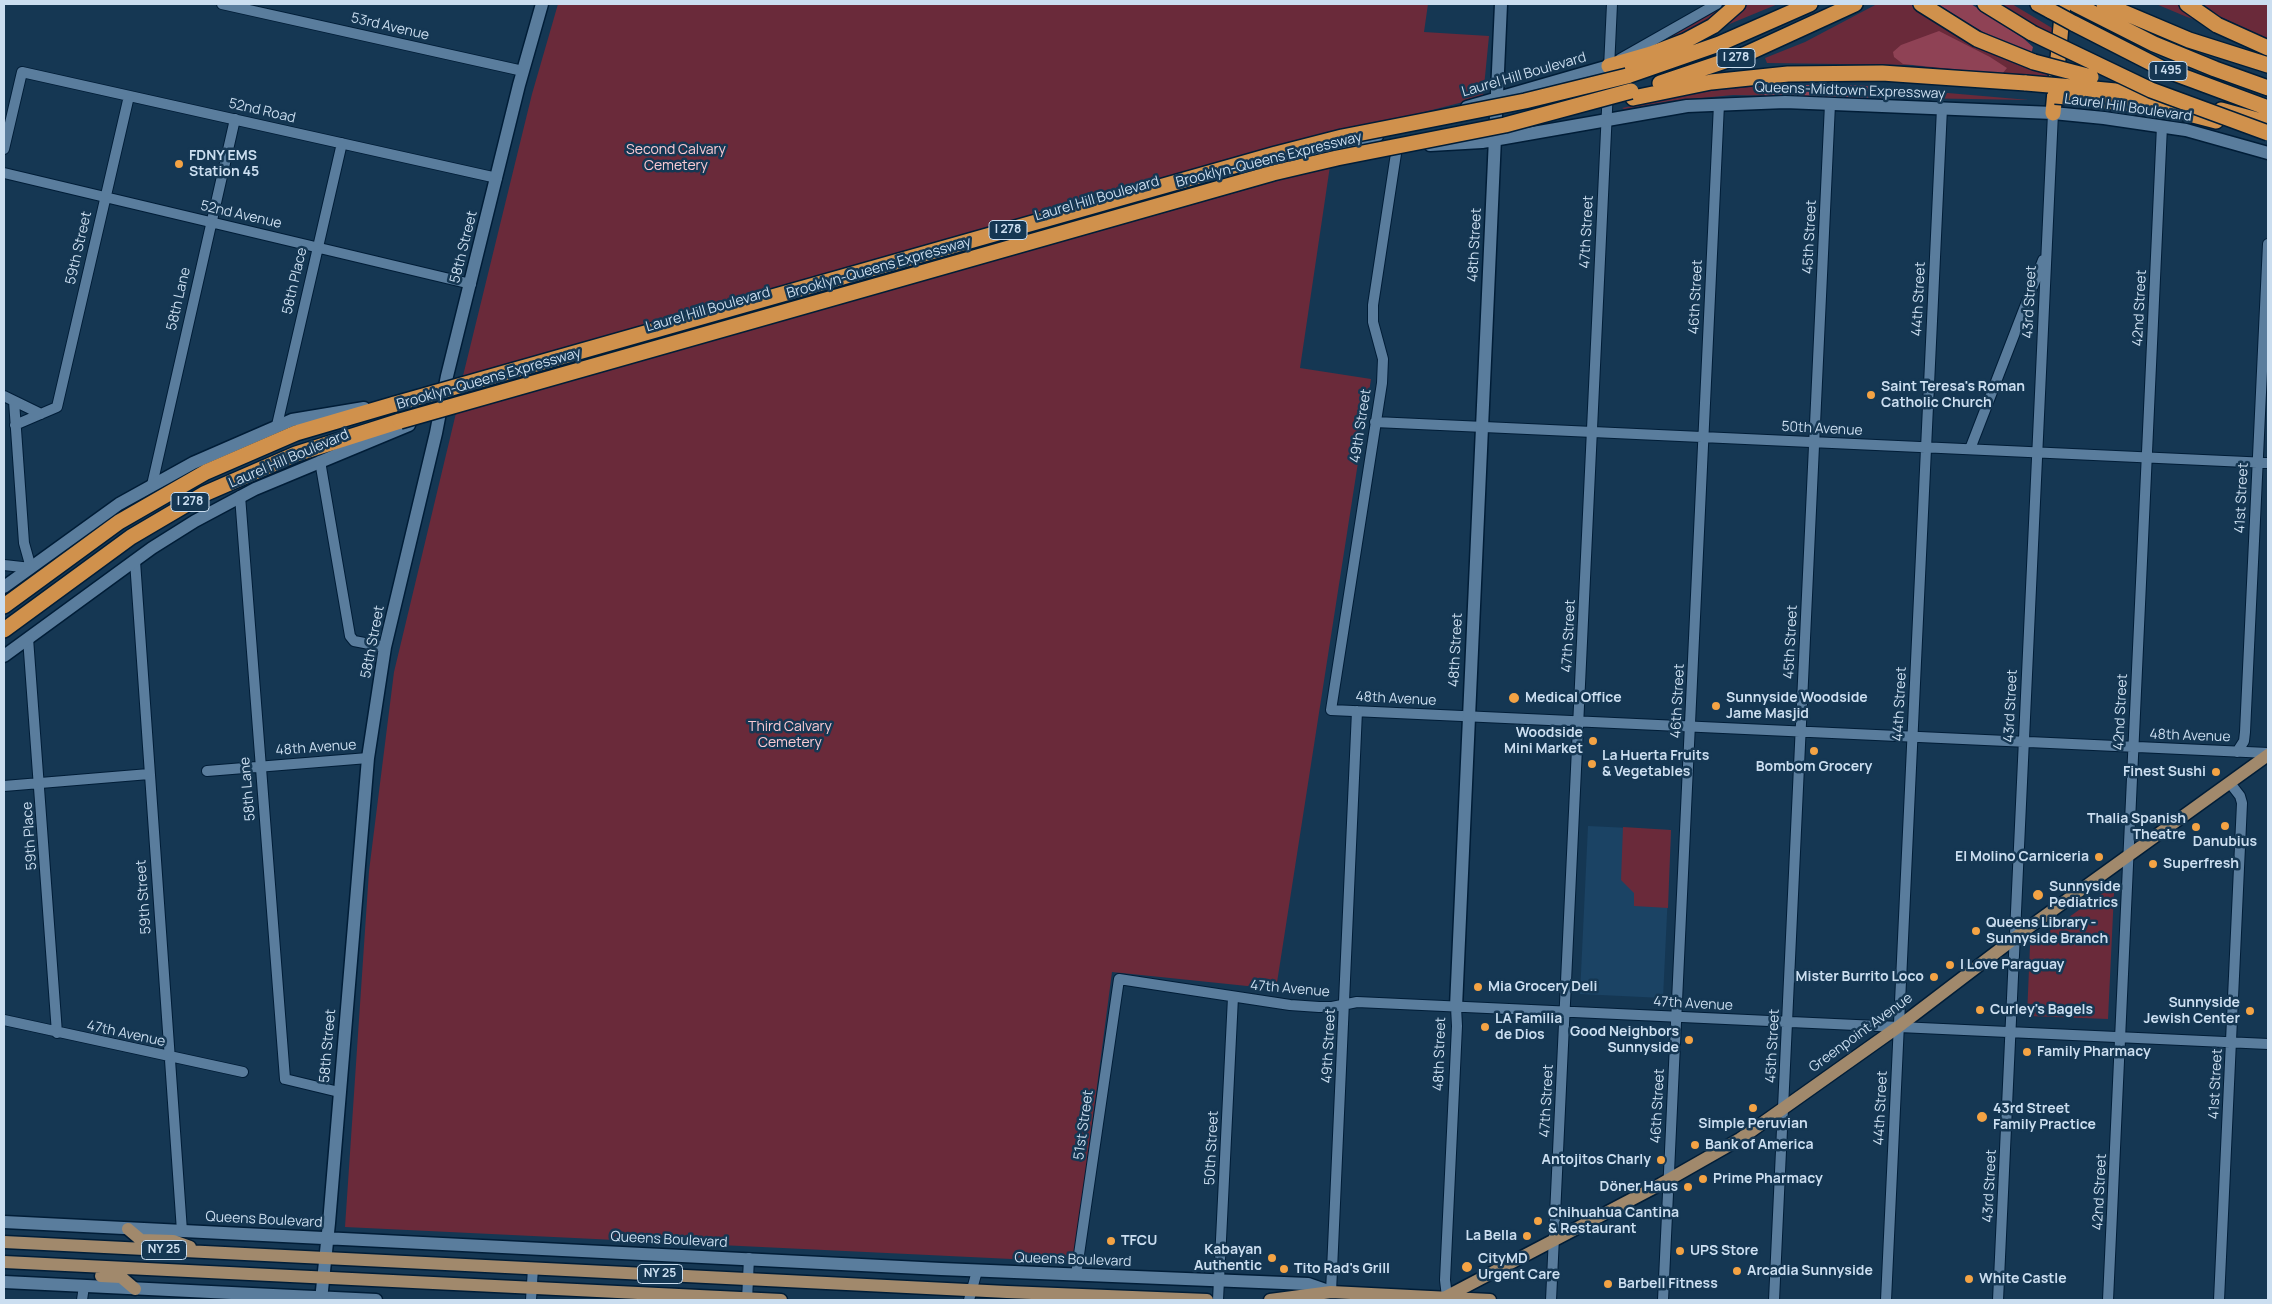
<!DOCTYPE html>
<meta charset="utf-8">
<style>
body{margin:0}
#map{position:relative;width:2272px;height:1304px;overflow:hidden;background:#153753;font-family:Manrope,sans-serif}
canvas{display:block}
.frame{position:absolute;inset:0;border:5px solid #cbdef0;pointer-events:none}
</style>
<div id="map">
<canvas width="2272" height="1304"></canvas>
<div class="frame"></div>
</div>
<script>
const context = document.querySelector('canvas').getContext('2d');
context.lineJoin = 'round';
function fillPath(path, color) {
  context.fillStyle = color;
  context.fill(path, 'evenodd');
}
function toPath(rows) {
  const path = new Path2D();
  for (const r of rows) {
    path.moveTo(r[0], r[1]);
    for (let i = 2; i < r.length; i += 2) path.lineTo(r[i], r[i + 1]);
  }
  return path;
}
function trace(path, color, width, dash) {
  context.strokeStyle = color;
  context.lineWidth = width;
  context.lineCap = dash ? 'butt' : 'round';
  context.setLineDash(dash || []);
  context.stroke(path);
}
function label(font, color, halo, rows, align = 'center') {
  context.font = font + ' Manrope,sans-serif';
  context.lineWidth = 5;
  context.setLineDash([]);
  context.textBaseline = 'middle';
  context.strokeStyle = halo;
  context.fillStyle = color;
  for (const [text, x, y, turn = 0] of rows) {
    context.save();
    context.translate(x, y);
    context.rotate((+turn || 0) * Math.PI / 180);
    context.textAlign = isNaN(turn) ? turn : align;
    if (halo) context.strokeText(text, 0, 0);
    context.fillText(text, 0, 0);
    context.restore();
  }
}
fillPath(toPath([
 [1588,826,1671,830,1663,998,1580,994]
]), '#1b4364');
fillPath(toPath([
 [558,4,1428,4,1424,32,1489,36,1483,97,1357,129,462,380,532,94],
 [1724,4,1730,4,1710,21,1659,44,1653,44],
 [1741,4,1778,4,1715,30],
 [1877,4,1911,4,1931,19,1965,40,2050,73,2049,81,1912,65,1767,63,1765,58,1805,42],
 [1997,4,2012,4,2052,28,2053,39],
 [2156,4,2180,4,2199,21,2187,17],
 [2203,4,2268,4,2268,39,2219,16],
 [1770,85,1855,85,2029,100,1733,95,1670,101,1624,109,1622,108,1699,92],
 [1330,166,1300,368,1371,379,1276,989,1112,972,1074,1262,345,1227,369,871,394,672,456,413],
 [1623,827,1671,830,1668,908,1634,906,1634,893,1621,880],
 [2104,892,2114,893,2108,1019,2027,1016,2030,945]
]), '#6a2a3a');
fillPath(toPath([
 [1938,4,1971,4,2023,38,2033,47,2031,55,2013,49,1965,22],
 [1939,31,1990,57,2007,68,2002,74,1903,64,1894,57,1893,52,1901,45],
 [1770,85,1855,85,1899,89,1923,93,1927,96,1876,98,1766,96,1761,92,1762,89]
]), '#8f4255');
const street = toPath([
 [222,4,523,71],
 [1620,59,1717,4],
 [1397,147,1373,305,1373,322,1383,359,1382,383,1331,710,2268,753],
 [4,149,22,72,497,178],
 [4,173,471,284],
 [4,396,41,414],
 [14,401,24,543,31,568],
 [1375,422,2268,463],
 [15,425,57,407,129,96],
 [277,425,342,143],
 [1970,449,2043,260],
 [320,461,350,636,354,641,385,647],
 [152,485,235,119],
 [240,496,285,1079,339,1092],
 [135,561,182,1231],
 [4,565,31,568],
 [28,638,57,1033],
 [2237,752,2244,741,2245,732,2268,244],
 [207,771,368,758],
 [4,786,149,774],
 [4,1020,243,1072],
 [1076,1275,1119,979,1290,1005,1319,1007,1332,1007,1357,1002,2268,1044],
 [1331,1292,1357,711],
 [1447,1297,1445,1280,1457,1026,1456,1007],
 [82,1300,84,1286],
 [531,1300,533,1268],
 [747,1300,749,1258],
 [969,1300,977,1271],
 [1218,1300,1233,997],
 [1551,1300,1612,4],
 [1663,1300,1719,104],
 [1774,1300,1830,104],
 [1886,1300,1942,108],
 [1998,1300,2053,113],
 [2108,1300,2162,126],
 [2219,1300,2242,803,2240,796,2230,783]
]);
const secondary = toPath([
 [1467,107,1609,66],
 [1430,145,1482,142,1687,106,1785,102,2053,113,2104,118,2186,130,2268,153],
 [430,412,443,401,1377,136],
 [4,587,119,504,193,463,292,420,364,408],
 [4,656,152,548,195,521,255,489,409,425],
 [1456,1007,1501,4],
 [4,1222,941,1269,1308,1284,1331,1292],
 [4,1282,376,1300],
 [321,1300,329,1223,368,758,385,647,436,433,447,376,519,85,542,4]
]);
const primary = toPath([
 [128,1229,141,1240,173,1241,190,1247],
 [4,1242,1007,1292,1207,1300],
 [4,1262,781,1300],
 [101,1276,121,1277,135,1289],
 [1270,1300,1331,1292,1490,1300],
 [1440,1300,1661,1184,1740,1139,1898,1027,2028,928,2268,755]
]);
const highway = toPath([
 [1921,4,1977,39,2034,62],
 [1985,4,2032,33],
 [2038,4,2051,11],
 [2075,4,2154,44,2215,69,2268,88],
 [2104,4,2189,40,2268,65],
 [2187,4,2217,25,2268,48],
 [2073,23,2163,69,2268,108],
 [1609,66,1651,54,1685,41,1713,26,1738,4],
 [1627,76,1719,44,1810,4],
 [1660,83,1746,54,1855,4],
 [2084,88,2158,95],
 [1633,98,1711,82,1788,74,1882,73,2026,83],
 [2080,98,2166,108,2216,121],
 [2221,110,2268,123],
 [2053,113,2063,4],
 [4,606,119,522,206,472,296,433,395,404],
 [4,630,131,537,204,494,296,454,400,421]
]);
trace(street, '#001d37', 12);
trace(secondary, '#001d37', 15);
trace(primary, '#001d37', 15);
trace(highway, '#001d37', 18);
trace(street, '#5a7d9d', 10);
trace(secondary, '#5a7d9d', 12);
trace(primary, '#a1896c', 12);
trace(highway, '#d0914c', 15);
const highwayBridge = toPath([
 [2051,11,2073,23],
 [2032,33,2151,90,2268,133],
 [2034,62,2091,77],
 [2026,83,2084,88],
 [2055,96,2080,98],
 [395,404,1276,154,1342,137,1525,101,1627,76],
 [400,421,1273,173,1337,158,1505,125,1631,91]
]);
trace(highwayBridge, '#001d37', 18, []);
trace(highwayBridge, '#d0914c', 15);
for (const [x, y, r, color] of [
 [179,164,5,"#f4a344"],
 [1871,395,5,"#f4a344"],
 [1514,698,6,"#f4a344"],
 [1716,706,5,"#f4a344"],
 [1593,741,5,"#f4a344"],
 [1814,751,5,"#f4a344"],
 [1592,764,5,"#f4a344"],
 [2216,772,5,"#f4a344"],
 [2225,826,5,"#f4a344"],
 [2196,827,5,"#f4a344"],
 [2099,857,5,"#f4a344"],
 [2153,864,5,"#f4a344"],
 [2038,895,6,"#f4a344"],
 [1976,931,5,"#f4a344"],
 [1950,965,5,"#f4a344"],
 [1934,977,5,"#f4a344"],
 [1478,987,5,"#f4a344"],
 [1980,1010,5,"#f4a344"],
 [2250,1011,5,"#f4a344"],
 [1485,1027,5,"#f4a344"],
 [1689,1040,5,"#f4a344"],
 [2027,1052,5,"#f4a344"],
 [1753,1108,5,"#f4a344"],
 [1982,1117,6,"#f4a344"],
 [1695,1145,5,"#f4a344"],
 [1661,1160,5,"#f4a344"],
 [1703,1179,5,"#f4a344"],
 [1688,1187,5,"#f4a344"],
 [1538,1221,5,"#f4a344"],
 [1527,1236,5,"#f4a344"],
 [1111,1241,5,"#f4a344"],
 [1680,1251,5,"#f4a344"],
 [1272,1258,5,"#f4a344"],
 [1467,1267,6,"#f4a344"],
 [1284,1269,5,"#f4a344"],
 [1737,1271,5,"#f4a344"],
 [1969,1279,5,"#f4a344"],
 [1608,1284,5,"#f4a344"]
]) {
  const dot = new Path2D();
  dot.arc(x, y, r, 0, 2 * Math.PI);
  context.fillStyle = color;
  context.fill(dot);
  trace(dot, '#153753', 2);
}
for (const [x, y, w] of [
 [1736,58,38],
 [2168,71,38],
 [1008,230,38],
 [190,502,38],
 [164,1250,45],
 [660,1274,45]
]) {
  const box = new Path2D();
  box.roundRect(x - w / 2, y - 9.5, w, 19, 4);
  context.fillStyle = '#153753';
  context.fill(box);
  trace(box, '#cbdef0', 1);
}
label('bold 12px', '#cbdef0', null, [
 ["I 278",1736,58],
 ["I 495",2168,71],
 ["I 278",1008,230],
 ["I 278",190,502],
 ["NY 25",164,1250],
 ["NY 25",660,1274]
]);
label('14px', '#cbdef0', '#153753', [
 ["53rd Avenue",390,27,13],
 ["Laurel Hill Boulevard",1524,75,-16],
 ["Queens-Midtown Expressway",1850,91,2],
 ["Laurel Hill Boulevard",2128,108,8],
 ["52nd Road",262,111,13],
 ["Brooklyn-Queens Expressway",1269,160,-14],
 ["Laurel Hill Boulevard",1097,199,-16],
 ["52nd Avenue",241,215,13],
 ["47th Street",1587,232,-87],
 ["45th Street",1810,237,-87],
 ["48th Street",1475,245,-87],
 ["58th Street",464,247,-76],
 ["59th Street",79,248,-77],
 ["Brooklyn-Queens Expressway",879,268,-16],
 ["58th Place",295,281,-77],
 ["46th Street",1696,297,-87],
 ["58th Lane",179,299,-77],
 ["44th Street",1919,299,-87],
 ["43rd Street",2030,302,-87],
 ["42nd Street",2140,308,-87],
 ["Laurel Hill Boulevard",708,310,-16],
 ["Brooklyn-Queens Expressway",489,379,-16],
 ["49th Street",1361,426,-81],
 ["50th Avenue",1822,429,3],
 ["Laurel Hill Boulevard",289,459,-23],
 ["41st Street",2242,498,-87],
 ["47th Street",1569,636,-87],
 ["58th Street",373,642,-79],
 ["45th Street",1791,642,-87],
 ["48th Street",1456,650,-87],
 ["48th Avenue",1396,699,3],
 ["46th Street",1678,701,-87],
 ["44th Street",1900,704,-87],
 ["43rd Street",2011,706,-87],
 ["42nd Street",2121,712,-87],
 ["48th Avenue",2190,736,2],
 ["48th Avenue",316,748,-4],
 ["58th Lane",248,789,-95],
 ["59th Place",30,836,-94],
 ["59th Street",144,897,-94],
 ["47th Avenue",1290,989,5],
 ["47th Avenue",1693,1004,3],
 ["Greenpoint Avenue",1861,1033,-36],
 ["47th Avenue",126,1034,12],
 ["58th Street",328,1046,-85],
 ["49th Street",1329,1046,-87],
 ["45th Street",1773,1046,-87],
 ["48th Street",1440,1054,-88],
 ["41st Street",2216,1084,-87],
 ["47th Street",1547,1101,-87],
 ["46th Street",1658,1106,-87],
 ["44th Street",1881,1108,-87],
 ["51st Street",1084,1125,-82],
 ["50th Street",1212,1148,-87],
 ["43rd Street",1990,1186,-87],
 ["42nd Street",2100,1192,-87],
 ["Queens Boulevard",264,1220,3],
 ["Queens Boulevard",669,1240,3],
 ["Queens Boulevard",1073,1260,2]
]);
label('14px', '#facad3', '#153753', [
 ["Second Calvary",676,150],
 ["Cemetery",676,166],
 ["Third Calvary",790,727],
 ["Cemetery",790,743]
]);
label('bold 14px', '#cbdef0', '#153753', [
 ["FDNY EMS",189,156],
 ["Station 45",189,172],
 ["Saint Teresa's Roman",1881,387],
 ["Catholic Church",1881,403],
 ["Medical Office",1525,698],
 ["Sunnyside Woodside",1726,698],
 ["Jame Masjid",1726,714],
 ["Woodside",1583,733,"right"],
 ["Mini Market",1583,749,"right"],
 ["La Huerta Fruits",1602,756],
 ["& Vegetables",1602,772],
 ["Bombom Grocery",1814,767,"center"],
 ["Finest Sushi",2206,772,"right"],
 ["Thalia Spanish",2186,819,"right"],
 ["Theatre",2186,835,"right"],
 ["Danubius",2225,842,"center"],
 ["El Molino Carniceria",2089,857,"right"],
 ["Superfresh",2163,864],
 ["Sunnyside",2049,887],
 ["Pediatrics",2049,903],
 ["Queens Library -",1986,923],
 ["Sunnyside Branch",1986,939],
 ["I Love Paraguay",1960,965],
 ["Mister Burrito Loco",1924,977,"right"],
 ["Mia Grocery Deli",1488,987],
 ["Sunnyside",2240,1003,"right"],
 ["Jewish Center",2240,1019,"right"],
 ["Curley's Bagels",1990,1010],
 ["LA Familia",1495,1019],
 ["de Dios",1495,1035],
 ["Good Neighbors",1679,1032,"right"],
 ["Sunnyside",1679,1048,"right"],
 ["Family Pharmacy",2037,1052],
 ["43rd Street",1993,1109],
 ["Family Practice",1993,1125],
 ["Simple Peruvian",1753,1124,"center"],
 ["Bank of America",1705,1145],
 ["Antojitos Charly",1651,1160,"right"],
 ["Prime Pharmacy",1713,1179],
 ["Döner Haus",1678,1187,"right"],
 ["Chihuahua Cantina",1548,1213],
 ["& Restaurant",1548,1229],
 ["La Bella",1517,1236,"right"],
 ["TFCU",1121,1241],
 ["Kabayan",1262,1250,"right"],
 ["Authentic",1262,1266,"right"],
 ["UPS Store",1690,1251],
 ["CityMD",1478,1259],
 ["Urgent Care",1478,1275],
 ["Tito Rad's Grill",1294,1269],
 ["Arcadia Sunnyside",1747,1271],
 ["White Castle",1979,1279],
 ["Barbell Fitness",1618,1284]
], 'left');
</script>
